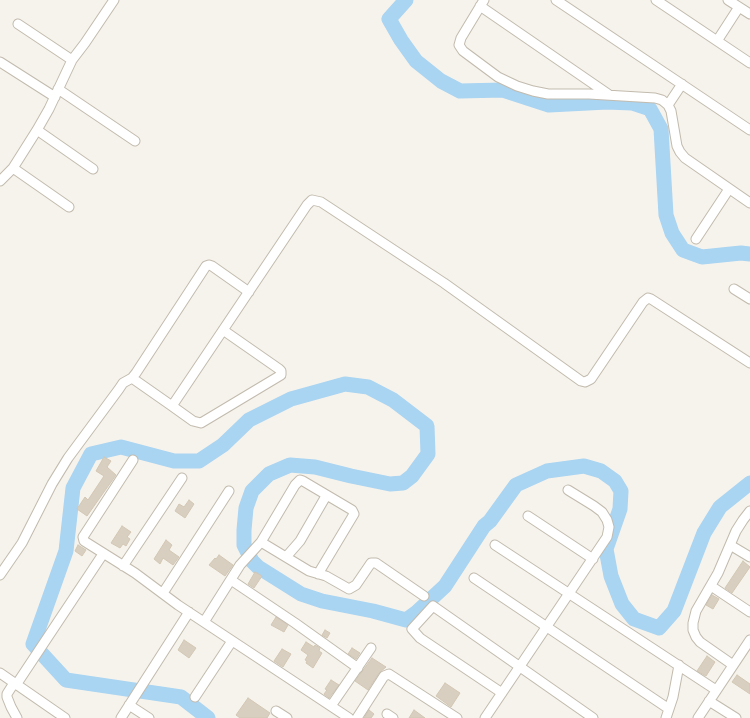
<!DOCTYPE html>
<style>
body{margin:0}
canvas{display:block;background:#f6f3ec}
</style>
<canvas width="750" height="718"></canvas>
<script>
const context = document.querySelector('canvas').getContext('2d');
context.lineJoin = 'round';
function toPath(rows) {
  const path = new Path2D();
  for (const r of rows) {
    path.moveTo(r[0], r[1]);
    for (let i = 2; i < r.length; i += 2) path.lineTo(r[i], r[i + 1]);
  }
  return path;
}
function trace(path, color, width, dash) {
  context.strokeStyle = color;
  context.lineWidth = width;
  context.lineCap = dash ? 'butt' : 'round';
  context.setLineDash(dash || []);
  context.stroke(path);
}
function fillPath(path, color) {
  context.fillStyle = color;
  context.fill(path, 'evenodd');
}
trace(toPath([
 [406,0,389,19,401,40,416,61,441,81,460,91,503,90,549,105,607,102,632,103,650,109,661,129,666,215,672,233,683,250,702,257,741,253,750,254],
 [208,718,181,697,66,680,33,644,66,551,73,488,91,454,121,447,174,461,199,461,223,445,249,420,291,399,345,384,368,387,393,400,427,426,428,454,412,476,403,483,390,484,351,476,315,467,290,465,269,474,252,491,246,508,244,530,244,545,252,561,258,567,301,594,322,601,373,611,406,620,417,612,445,586,484,526,490,521,516,485,547,471,584,466,601,471,615,481,621,491,620,509,606,549,611,576,622,604,634,619,659,628,674,611,704,533,720,507,750,483]
]), '#a9d4f2', 15);
const building = toPath([
 [104,457,111,461,107,467,116,475,87,516,77,509,85,497,88,500,104,476,96,471,104,457],
 [189,500,194,504,185,518,175,511,179,504,184,507,189,500],
 [122,526,131,532,127,537,130,539,126,546,123,544,120,548,111,543,122,526],
 [166,540,172,545,169,550,179,557,173,565,163,558,160,564,154,559,166,540],
 [78,545,86,550,82,556,75,551,78,545],
 [219,555,233,565,225,576,209,565,215,558,216,559,219,555],
 [743,561,750,567,732,593,725,588,743,561],
 [255,572,262,576,254,588,248,584,255,572],
 [712,595,719,599,713,609,706,605,712,595],
 [276,617,288,625,284,632,271,625,276,617],
 [325,630,330,633,327,638,322,635,325,630],
 [184,640,196,648,189,658,178,650,184,640],
 [306,642,314,647,315,645,320,648,319,651,322,653,313,668,306,663,307,661,305,660,308,655,301,650,306,642],
 [352,648,360,653,356,659,348,654,352,648],
 [282,649,291,654,283,667,274,661,282,649],
 [707,656,715,662,706,676,697,671,707,656],
 [372,658,386,667,379,673,368,690,355,681,372,658],
 [737,675,750,684,750,694,732,682,737,675],
 [331,680,339,685,329,698,324,694,327,690,325,689,331,680],
 [445,683,460,693,451,707,436,696,445,683],
 [248,698,270,713,267,718,240,718,236,715,248,698],
 [369,710,374,714,371,718,364,718,369,710],
 [414,710,425,718,409,718,414,710]
]);
fillPath(building, '#d8cfc1');
trace(building, '#d3c7b4', 1);
const street = toPath([
 [484,0,461,38,459,45,463,51,498,77,517,86,533,91,548,94,589,94,655,98,662,100,668,105,671,111,677,146,680,152,685,158,750,203],
 [556,0,750,130],
 [656,0,750,63],
 [728,0,750,14],
 [480,6,608,94],
 [18,24,72,60],
 [717,41,739,7],
 [0,62,55,97],
 [58,89,135,141],
 [668,105,682,84],
 [37,130,93,169],
 [13,168,69,207],
 [0,181,13,168,37,130,49,109,72,60,85,43,114,0],
 [696,239,729,189],
 [734,289,750,299],
 [132,378,172,406,307,205,312,200,321,202,444,283,581,381,585,382,591,379,643,302,648,298,651,299,750,363],
 [172,406,193,421,201,423,281,375,281,371,279,369,223,330],
 [133,460,83,537,84,541,135,573,178,605,349,718],
 [528,516,593,559],
 [261,542,309,571,326,576,349,589,356,585,371,563,376,563,424,596],
 [495,545,716,690],
 [730,545,750,557],
 [286,557,300,541,326,496],
 [123,566,182,478],
 [0,575,22,543,52,484,68,458,119,389,123,383,132,378,136,373,206,266,209,265,212,266,249,292],
 [474,578,669,709],
 [231,580,295,623,358,668],
 [711,586,750,612],
 [163,593,229,491],
 [204,622,240,565,261,542,295,485,300,480,303,481,352,510,354,514,318,574],
 [733,665,700,642,696,637,693,630,693,623,696,611,718,573,736,531,743,520,750,511],
 [0,673,65,718],
 [14,683,7,694,7,697,11,707,17,718],
 [16,685,103,554],
 [502,693,420,638,412,629,433,606,593,718],
 [195,697,232,641],
 [709,701,736,718],
 [129,705,149,718],
 [331,706,371,648],
 [276,711,287,718],
 [387,714,393,718],
 [121,718,189,612],
 [357,718,384,676,389,674,457,718],
 [485,718,607,537,609,527,607,520,602,512,594,506,568,490],
 [666,718,673,697,679,665],
 [698,718,750,640]
]);
trace(street, '#c2bbae', 11);
trace(street, '#fff', 9);
</script>
